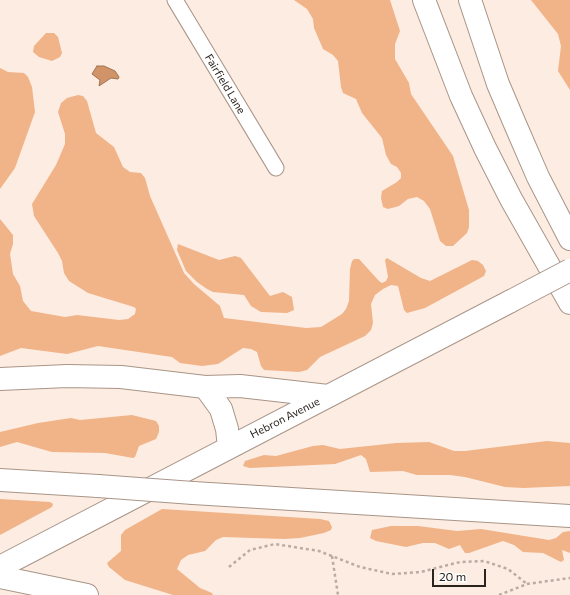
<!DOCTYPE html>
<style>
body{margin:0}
#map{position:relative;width:570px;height:595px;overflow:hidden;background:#fdece1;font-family:Commissioner,sans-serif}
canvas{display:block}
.scale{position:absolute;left:432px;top:569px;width:54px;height:18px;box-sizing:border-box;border:2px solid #2a231e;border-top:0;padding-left:5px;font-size:12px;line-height:14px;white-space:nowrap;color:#2a231e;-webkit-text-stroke:3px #fff;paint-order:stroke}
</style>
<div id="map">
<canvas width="570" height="595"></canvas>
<div class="scale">20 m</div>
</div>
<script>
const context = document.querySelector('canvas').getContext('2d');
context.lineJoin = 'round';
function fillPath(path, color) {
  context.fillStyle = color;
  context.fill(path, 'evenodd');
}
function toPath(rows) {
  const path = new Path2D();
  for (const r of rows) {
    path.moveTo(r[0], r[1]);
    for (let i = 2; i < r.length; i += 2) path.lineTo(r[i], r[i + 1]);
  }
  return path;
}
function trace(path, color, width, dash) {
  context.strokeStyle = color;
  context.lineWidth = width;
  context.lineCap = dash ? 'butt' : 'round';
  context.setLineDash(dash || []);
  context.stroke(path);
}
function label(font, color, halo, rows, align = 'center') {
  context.font = font + ' Commissioner,sans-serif';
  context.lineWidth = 3.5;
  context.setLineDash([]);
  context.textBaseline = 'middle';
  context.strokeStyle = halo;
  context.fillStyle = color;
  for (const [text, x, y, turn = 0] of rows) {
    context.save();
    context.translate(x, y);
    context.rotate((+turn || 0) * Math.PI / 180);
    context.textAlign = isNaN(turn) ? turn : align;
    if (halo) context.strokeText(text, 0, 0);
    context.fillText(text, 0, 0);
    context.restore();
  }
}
fillPath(toPath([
 [294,0,390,0,400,31,395,44,395,59,409,83,411,94,453,156,469,210,469,227,467,233,453,246,446,246,440,241,430,209,424,201,417,197,408,199,399,206,388,209,383,207,381,198,382,191,397,182,401,178,401,173,397,167,391,164,386,155,382,138,362,113,356,99,343,93,341,87,338,61,333,55,323,49,314,28,313,19,307,9],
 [531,0,570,0,570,90,558,71,561,46,558,34],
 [46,33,54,33,58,37,62,53,60,57,52,61,39,57,33,52,34,46],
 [0,68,8,72,24,73,28,77,32,87,35,112,15,168,0,189],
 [78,95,83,96,87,101,96,133,114,147,123,167,130,172,141,173,145,178,150,196,184,273,194,284,220,306,224,318,306,328,321,327,342,314,346,309,349,301,350,269,352,261,354,259,359,259,379,281,382,283,386,281,388,277,385,260,387,258,421,278,430,281,472,260,478,261,483,265,486,271,484,276,425,308,407,313,404,310,398,286,391,285,383,289,375,295,371,304,373,323,371,330,365,336,320,357,307,370,299,372,264,370,261,366,257,352,251,349,243,348,218,364,202,366,180,363,172,357,98,346,67,354,21,348,0,356,0,219,13,235,13,244,10,254,13,274,20,286,23,301,31,311,65,317,77,315,119,320,128,319,135,314,136,309,134,307,88,293,69,281,64,273,62,261,58,253,34,216,32,204,56,165,65,144,65,134,58,112,61,103,67,98],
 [178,244,219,260,235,256,241,258,270,296,283,292,292,297,294,310,287,313,261,312,251,306,244,295,213,292,207,289,197,282,186,271,177,250],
 [132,415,156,421,159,426,159,432,156,439,139,446,135,457,133,458,105,453,52,452,17,442,0,447,0,432,38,423,71,418,80,420],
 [547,441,570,443,570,486,523,488,505,487,465,477,450,475,417,475,403,471,370,472,366,459,361,455,335,464,250,468,243,466,245,461,264,455,276,456,313,446,323,445,340,449,396,443,429,442,454,451,465,451],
 [0,499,50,502,53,504,52,507,0,535],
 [162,509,320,519,329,521,332,527,331,530,324,533,300,538,284,539,223,537,216,540,205,551,188,555,181,560,177,569,200,588,212,593,213,595,173,595,125,580,109,567,107,563,121,551,121,535,125,530],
 [391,526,418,526,457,531,481,529,549,540,556,538,563,532,570,531,570,553,562,550,564,560,561,562,543,553,523,552,514,545,503,541,469,553,465,553,460,545,449,549,435,543,423,543,406,547,376,541,370,538,372,530]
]), '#f1b388');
const water = toPath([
 [97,66,104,66,115,71,119,77,118,79,111,78,99,86,100,80,92,74,97,66]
]);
fillPath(water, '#d19468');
trace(water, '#9f7252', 1);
const street = toPath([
 [175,0,276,168]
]);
const primary = toPath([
 [0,567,511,301]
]);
const highway = toPath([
 [424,0,461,96,485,148,511,199,570,303],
 [470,0,498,84,515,124,538,177,570,239],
 [0,379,67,376,121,377,205,387,240,386,328,396],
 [205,387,221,409,227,429,229,447],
 [0,480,98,486],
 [193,493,570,516],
 [0,577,87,595]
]);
trace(street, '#a89588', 17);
trace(primary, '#a89588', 24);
trace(highway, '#a89588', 24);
trace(toPath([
 [332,556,338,595],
 [229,567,250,550,275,544,319,551,360,567,392,574,421,572,460,562,484,561,508,569,527,584],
 [499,595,527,584,570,578]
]), '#baaca3', 2.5, [3, 3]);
trace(street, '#fff', 15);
trace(primary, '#fff', 22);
trace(highway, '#fff', 22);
const primaryBridge = toPath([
 [511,301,570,270]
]);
const highwayBridge = toPath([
 [98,486,193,493]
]);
trace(primaryBridge, '#a89588', 24, []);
trace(highwayBridge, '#a89588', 24, []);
trace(primaryBridge, '#fff', 22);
trace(highwayBridge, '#fff', 22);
label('11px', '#2a231e', '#fff', [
 ["Fairfield Lane",225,84,59],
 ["Hebron Avenue",285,418,-27]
]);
</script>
